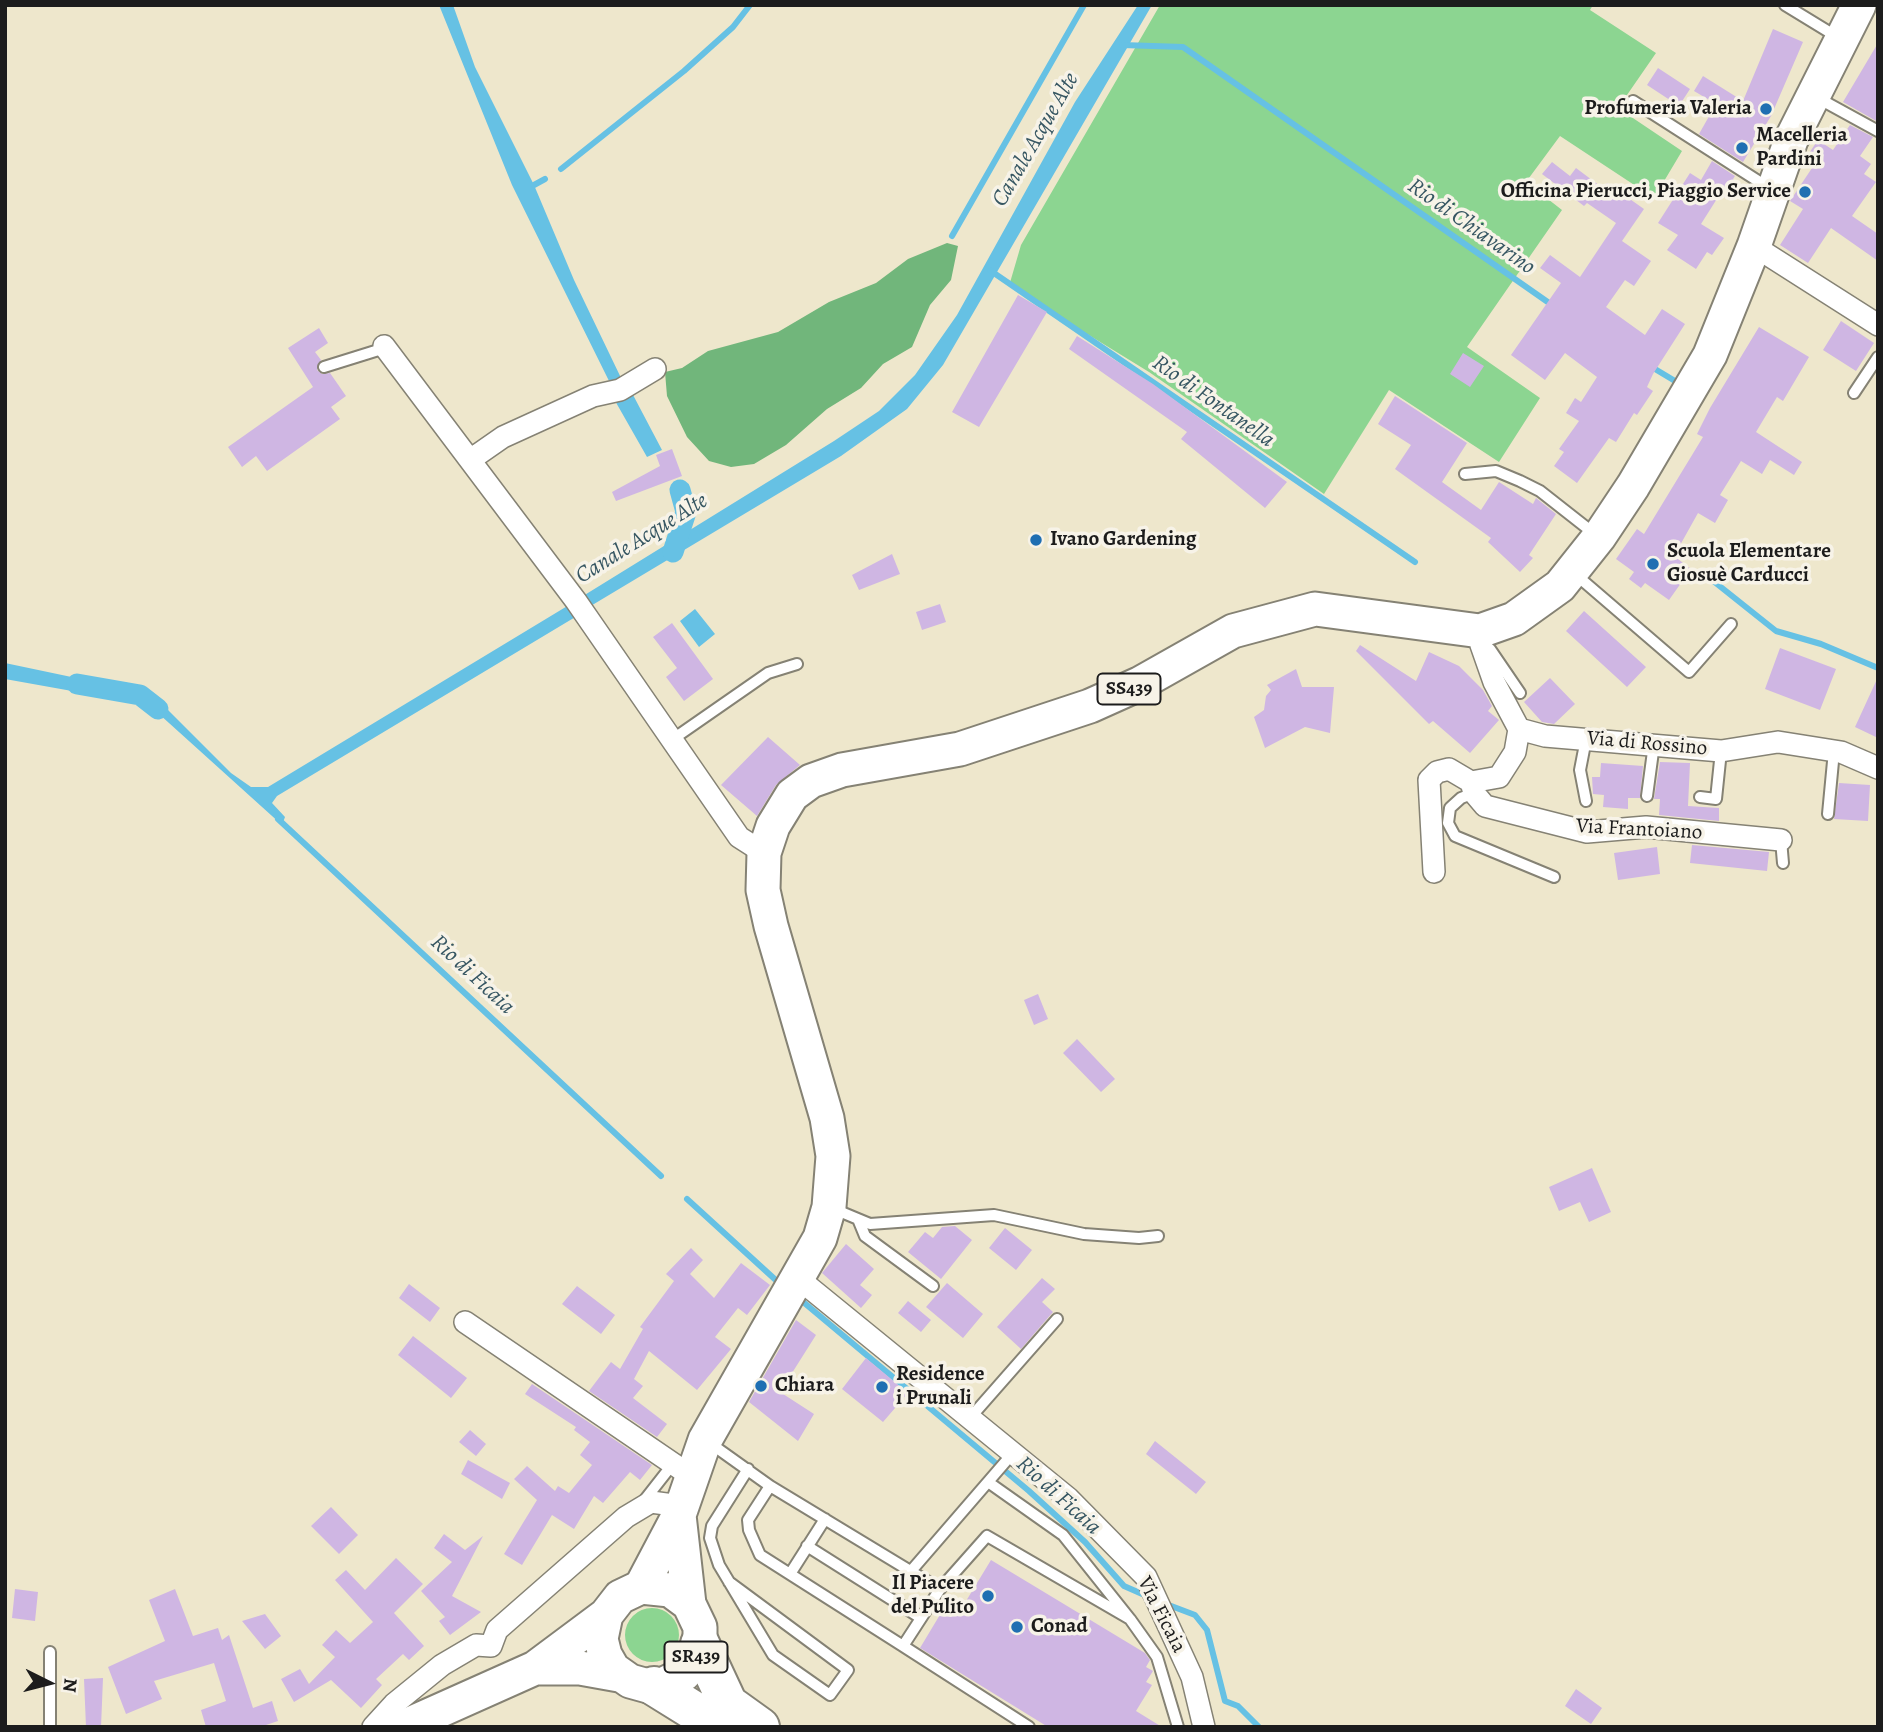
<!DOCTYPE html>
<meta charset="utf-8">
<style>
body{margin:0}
#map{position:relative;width:1883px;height:1732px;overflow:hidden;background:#eee7cc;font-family:Alegreya,serif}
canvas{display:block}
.frame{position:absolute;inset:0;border:7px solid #1c1c1c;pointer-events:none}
.north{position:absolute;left:14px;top:1648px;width:70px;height:70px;-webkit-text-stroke:5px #f7f3e8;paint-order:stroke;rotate:96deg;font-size:19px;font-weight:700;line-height:28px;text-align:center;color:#1c1c1c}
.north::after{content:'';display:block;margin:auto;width:24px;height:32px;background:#1c1c1c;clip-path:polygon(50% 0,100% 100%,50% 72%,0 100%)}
</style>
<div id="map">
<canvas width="1883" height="1732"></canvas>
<div class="frame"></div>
<div class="north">N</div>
</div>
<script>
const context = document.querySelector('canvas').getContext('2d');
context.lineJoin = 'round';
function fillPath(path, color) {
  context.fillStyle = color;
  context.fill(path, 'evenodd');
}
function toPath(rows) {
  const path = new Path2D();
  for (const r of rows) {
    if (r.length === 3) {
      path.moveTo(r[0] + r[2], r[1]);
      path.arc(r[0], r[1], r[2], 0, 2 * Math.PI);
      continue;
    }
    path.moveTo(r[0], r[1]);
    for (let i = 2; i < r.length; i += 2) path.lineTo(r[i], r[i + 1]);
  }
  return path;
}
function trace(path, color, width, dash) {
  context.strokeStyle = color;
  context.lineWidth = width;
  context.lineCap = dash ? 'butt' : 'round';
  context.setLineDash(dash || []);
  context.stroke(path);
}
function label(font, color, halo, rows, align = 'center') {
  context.font = font + ' Alegreya,serif';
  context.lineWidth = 7;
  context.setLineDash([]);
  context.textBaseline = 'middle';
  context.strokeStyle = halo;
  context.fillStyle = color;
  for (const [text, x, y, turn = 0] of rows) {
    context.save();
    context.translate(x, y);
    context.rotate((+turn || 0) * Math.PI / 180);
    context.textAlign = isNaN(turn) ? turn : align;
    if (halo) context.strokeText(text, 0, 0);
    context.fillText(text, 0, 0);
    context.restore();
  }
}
fillPath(toPath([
 [1160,5,1593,5,1590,10,1656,53,1618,108,1682,151,1654,198,1560,136,1526,182,1562,210,1467,347,1540,398,1499,462,1389,390,1324,494,1149,372,1009,286,1021,245],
 [652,1635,27]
]), '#8cd591');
fillPath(toPath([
 [947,243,958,246,951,280,930,305,912,347,883,364,861,388,827,409,786,445,754,464,731,467,709,461,687,437,667,396,665,372,682,368,708,351,778,332,829,302,876,283,908,259]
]), '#71b67b');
fillPath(toPath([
 [439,5,453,5,475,67,534,185,574,280,622,380,611,385,512,185],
 [1138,5,1152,5,943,365,907,409,841,456,589,607,583,596,834,441,879,411,915,375,957,315,1075,102],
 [632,393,662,450,647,457,614,399],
 [569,605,577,616,277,796,272,803,285,817,282,825,128,686,147,693,164,706,231,773,251,787,268,787],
 [695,609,715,634,699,647,680,621],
 [5,663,100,683,111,698,5,679]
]), '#66c1e4');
trace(toPath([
 [1122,45,1183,47,1552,305],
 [561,169,684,71,733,27,750,5],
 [534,185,545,179],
 [952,236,1084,5],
 [991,271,1415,562],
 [1650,366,1680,384],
 [1707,576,1776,631,1821,644,1878,668],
 [278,819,661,1176],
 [687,1199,779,1283],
 [802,1301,1029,1491,1085,1542,1124,1586,1149,1597],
 [1166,1604,1195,1615,1207,1630,1225,1701,1238,1706,1259,1727]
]), '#66c1e4', 6);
trace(toPath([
 [673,552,686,512,680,490],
 [77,684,140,695,158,709]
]), '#66c1e4', 21);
fillPath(toPath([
 [1773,29,1803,42,1771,116,1743,162,1699,134,1716,104,1694,91,1703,76,1743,101],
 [1878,43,1878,122,1843,102],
 [1658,68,1690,89,1679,106,1647,85],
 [1850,125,1873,137,1860,156,1871,164,1864,174,1876,182,1852,216,1878,234,1878,261,1831,228,1808,263,1780,245,1803,209,1790,201,1814,165,1805,159,1818,140,1833,150],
 [1712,161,1735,176,1733,179,1737,182,1727,199,1720,194,1701,224,1724,238,1712,255,1707,252,1696,269,1667,250,1678,235,1658,223,1690,173,1701,180],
 [1552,162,1570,176,1576,168,1604,189,1607,183,1644,209,1622,241,1651,261,1634,286,1625,280,1606,307,1645,335,1662,309,1685,324,1653,374,1647,387,1653,391,1637,415,1634,413,1616,442,1609,438,1577,483,1554,466,1564,452,1559,449,1579,421,1566,413,1575,398,1581,402,1597,377,1565,353,1545,380,1511,355,1561,283,1540,268,1550,255,1580,277,1616,223,1587,203,1584,206,1542,174],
 [1018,295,1047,312,979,427,952,412],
 [1841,321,1874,343,1856,371,1823,350],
 [1759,327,1809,357,1783,401,1777,397,1756,432,1802,462,1794,475,1770,460,1762,474,1741,461,1720,495,1728,500,1715,523,1698,513,1674,556,1691,569,1669,600,1645,583,1641,588,1629,579,1634,572,1616,559,1637,529,1644,534,1703,437,1697,434,1710,408],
 [319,328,328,343,315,352,321,360,317,370,322,374,330,373,346,396,331,407,340,419,267,471,256,456,242,467,228,447,313,387,288,348],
 [1077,336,1153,384,1287,482,1265,508,1181,439,1187,432,1069,349],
 [1463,353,1484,366,1470,387,1450,374],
 [1395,396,1467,443,1442,482,1481,510,1499,482,1533,504,1536,498,1556,514,1529,555,1533,558,1520,572,1488,542,1491,538,1395,469,1411,445,1378,424],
 [672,449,682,476,616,501,612,492,660,466,656,455],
 [892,554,900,574,859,590,852,575],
 [940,604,946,622,922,630,916,612],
 [1584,611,1646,667,1627,687,1566,631],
 [672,623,713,679,684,701,666,677,677,668,653,637],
 [1360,645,1416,681,1429,652,1459,666,1483,690,1492,706,1488,711,1499,720,1470,753,1433,721,1429,724,1356,651],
 [1780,648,1836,669,1820,710,1765,689],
 [1296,669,1302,687,1334,687,1330,733,1305,727,1265,748,1254,717,1264,710,1266,696,1271,690,1267,685],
 [1878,677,1878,738,1855,727],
 [1550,678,1575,704,1554,724,1542,722,1524,702],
 [768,737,800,765,776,785,757,816,721,785],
 [1660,762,1690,763,1688,806,1719,808,1719,821,1659,815,1660,799,1654,799],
 [1601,763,1643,766,1640,798,1628,798,1628,809,1603,807,1604,795,1593,794,1592,777,1600,777],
 [1839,783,1870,785,1868,821,1834,819],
 [1692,845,1769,852,1767,871,1690,863],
 [1657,847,1660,874,1618,880,1614,853],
 [1038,994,1048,1019,1034,1025,1024,1000],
 [1077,1039,1115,1079,1101,1092,1063,1053],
 [1592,1168,1611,1212,1589,1222,1580,1202,1559,1211,1549,1187],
 [955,1226,972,1240,941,1279,908,1252,925,1232,933,1238,942,1227],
 [1005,1228,1032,1250,1016,1270,989,1248],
 [846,1244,874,1269,860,1285,872,1295,861,1308,822,1273],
 [691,1248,703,1260,690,1274,714,1298,741,1263,770,1285,747,1315,738,1308,715,1337,731,1349,697,1390,649,1351,634,1379,643,1386,633,1398,667,1424,657,1437,589,1391,611,1362,620,1369,643,1329,640,1327,674,1281,666,1274],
 [1042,1278,1055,1289,1042,1302,1053,1312,1021,1349,997,1327],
 [947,1283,983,1314,963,1338,926,1307],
 [409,1284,440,1308,430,1322,399,1298],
 [577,1286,615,1315,601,1334,562,1304],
 [908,1301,931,1320,921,1332,898,1313],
 [796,1320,816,1335,780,1392,814,1414,798,1441,749,1402],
 [413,1336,467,1378,451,1398,398,1355],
 [866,1358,908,1393,883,1422,842,1389],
 [532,1384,652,1465,640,1480,630,1472,603,1503,594,1496,574,1529,552,1515,522,1565,504,1554,537,1500,514,1479,527,1466,555,1491,558,1486,569,1493,592,1465,580,1455,590,1442,574,1430,576,1427,525,1394],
 [470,1430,486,1444,476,1456,459,1442],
 [1155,1441,1206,1482,1196,1494,1146,1454],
 [468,1460,510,1483,502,1499,461,1474],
 [331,1507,358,1535,339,1554,311,1526],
 [444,1534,465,1550,483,1536,452,1596,481,1612,450,1635,439,1621,445,1617,421,1591,452,1562,434,1548],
 [396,1558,423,1584,394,1613,424,1646,409,1660,403,1654,376,1679,382,1685,361,1708,331,1680,294,1702,281,1679,300,1669,309,1684,335,1657,322,1645,336,1630,350,1643,373,1622,335,1580,346,1570,365,1590],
 [991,1560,1145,1653,1150,1660,1146,1667,1153,1671,1146,1682,1152,1685,1136,1711,1162,1727,1048,1727,920,1648,950,1598,963,1606],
 [15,1589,38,1592,35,1621,12,1618],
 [175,1589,193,1636,218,1628,222,1640,229,1635,253,1708,272,1701,278,1721,260,1727,206,1727,201,1710,226,1701,214,1663,154,1681,162,1699,126,1714,108,1667,165,1641,149,1600],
 [265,1614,281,1636,265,1649,242,1621],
 [103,1678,101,1727,86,1727,84,1679],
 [1576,1689,1602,1708,1591,1724,1565,1706]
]), '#cfb6e3');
const lane = toPath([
 [1785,5,1839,38],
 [1816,97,1878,131],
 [1633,101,1769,188],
 [324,367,385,348],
 [1854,393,1878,357],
 [1465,474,1496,471,1520,481,1540,491,1596,535],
 [1575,574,1689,672,1731,624],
 [1490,649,1520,693],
 [673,739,768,673,797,664],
 [1474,793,1461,798,1450,808,1448,823,1455,836,1554,877],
 [1647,796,1654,744],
 [1700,797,1716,799,1721,751],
 [1586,801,1580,770,1586,739],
 [1828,814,1834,751],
 [1781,840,1783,863],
 [834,1209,870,1224,994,1215,1084,1234,1139,1238,1158,1236],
 [858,1219,865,1236,933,1286],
 [970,1418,1057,1319],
 [707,1441,770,1486,748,1520,749,1530,760,1555,903,1646,940,1589,987,1536,1130,1619,1063,1535,988,1482],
 [770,1486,940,1589],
 [643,1502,672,1465],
 [807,1546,921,1618],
 [911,1571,1013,1453],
 [790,1574,825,1519],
 [729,1582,848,1670,830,1695,773,1655,719,1565,710,1538,712,1526,748,1469],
 [1130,1619,1157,1657,1178,1727],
 [903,1646,1029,1727],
 [50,1727,50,1652]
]);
const street = toPath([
 [1754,246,1878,325],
 [384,346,576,601,739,837,764,853],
 [470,460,503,437,593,396,620,390,655,369],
 [1480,631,1481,645,1494,682,1519,729,1545,736,1721,751,1778,742,1841,752,1878,768],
 [1471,782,1474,793,1485,806,1587,832,1646,827,1781,840],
 [1434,872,1429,780,1437,772,1449,769,1471,782,1499,777,1515,752,1519,729],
 [799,1279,1068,1498,1146,1577,1192,1677,1204,1727],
 [465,1322,691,1476],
 [491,1646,497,1630,626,1517,651,1502,681,1506],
 [373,1727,394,1704,442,1665,476,1645,491,1646]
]);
const primary = toPath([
 [679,1515,689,1604],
 [641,1587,679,1515,705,1440,820,1238,829,1207,833,1156,827,1118,771,926,763,890,764,853,773,826,792,795,811,781,842,770,960,749,1090,706,1139,684,1233,631,1315,609,1480,631,1514,619,1560,586,1599,537,1633,486,1710,355,1754,246,1791,140,1859,5],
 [535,1668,580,1668,619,1675],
 [403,1727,535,1668,606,1615,620,1597,641,1587,670,1590,689,1604,700,1627,700,1644,695,1661,684,1674,662,1685,648,1686,630,1681,613,1669,605,1655,601,1639,606,1615]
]);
const highway = toPath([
 [700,1644,728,1704,760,1727],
 [654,1686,720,1727]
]);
trace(lane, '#858274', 14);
trace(street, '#858274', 24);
trace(primary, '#858274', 37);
trace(highway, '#858274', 42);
trace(lane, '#fff', 10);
trace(street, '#fff', 21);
trace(primary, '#fff', 33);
trace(highway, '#fff', 38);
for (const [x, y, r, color] of [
 [1766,109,7,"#1f6fb2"],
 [1742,148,7,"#1f6fb2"],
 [1805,192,7,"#1f6fb2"],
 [1036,540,7,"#1f6fb2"],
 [1653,564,7,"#1f6fb2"],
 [761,1386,7,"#1f6fb2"],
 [882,1387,7,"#1f6fb2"],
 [988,1596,7,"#1f6fb2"],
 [1017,1627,7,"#1f6fb2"]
]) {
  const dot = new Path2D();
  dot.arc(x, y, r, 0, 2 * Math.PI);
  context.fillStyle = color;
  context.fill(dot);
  trace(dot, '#f7f3e8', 2.5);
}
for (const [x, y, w] of [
 [1129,689,63],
 [696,1657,63]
]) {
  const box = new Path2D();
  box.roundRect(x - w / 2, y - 15.5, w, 31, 5);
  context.fillStyle = '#f7f3e8';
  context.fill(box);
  trace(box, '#1c1c1c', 2);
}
label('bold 19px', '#1c1c1c', null, [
 ["SS439",1129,689],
 ["SR439",696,1657]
]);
label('bold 21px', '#1c1c1c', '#f7f3e8', [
 ["Profumeria Valeria",1752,109,"right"],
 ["Macelleria",1756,136],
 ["Pardini",1756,160],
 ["Officina Pierucci, Piaggio Service",1791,192,"right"],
 ["Ivano Gardening",1050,540],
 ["Scuola Elementare",1667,552],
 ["Giosuè Carducci",1667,576],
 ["Residence",896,1375],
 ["i Prunali",896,1399],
 ["Chiara",775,1386],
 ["Il Piacere",974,1584,"right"],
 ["del Pulito",974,1608,"right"],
 ["Conad",1031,1627]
], 'left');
label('21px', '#1c1c1c', '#f7f3e8', [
 ["Via di Rossino",1647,744,5],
 ["Via Frantoiano",1639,830,3],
 ["Via Ficaia",1161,1615,63]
]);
label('italic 23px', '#365662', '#f7f3e8', [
 ["Canale Acque Alte",1036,140,-60],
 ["Rio di Chiavarino",1471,227,35],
 ["Rio di Fontanella",1213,402,35],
 ["Canale Acque Alte",642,539,-32],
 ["Rio di Ficaia",472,975,43],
 ["Rio di Ficaia",1058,1496,42]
]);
</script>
